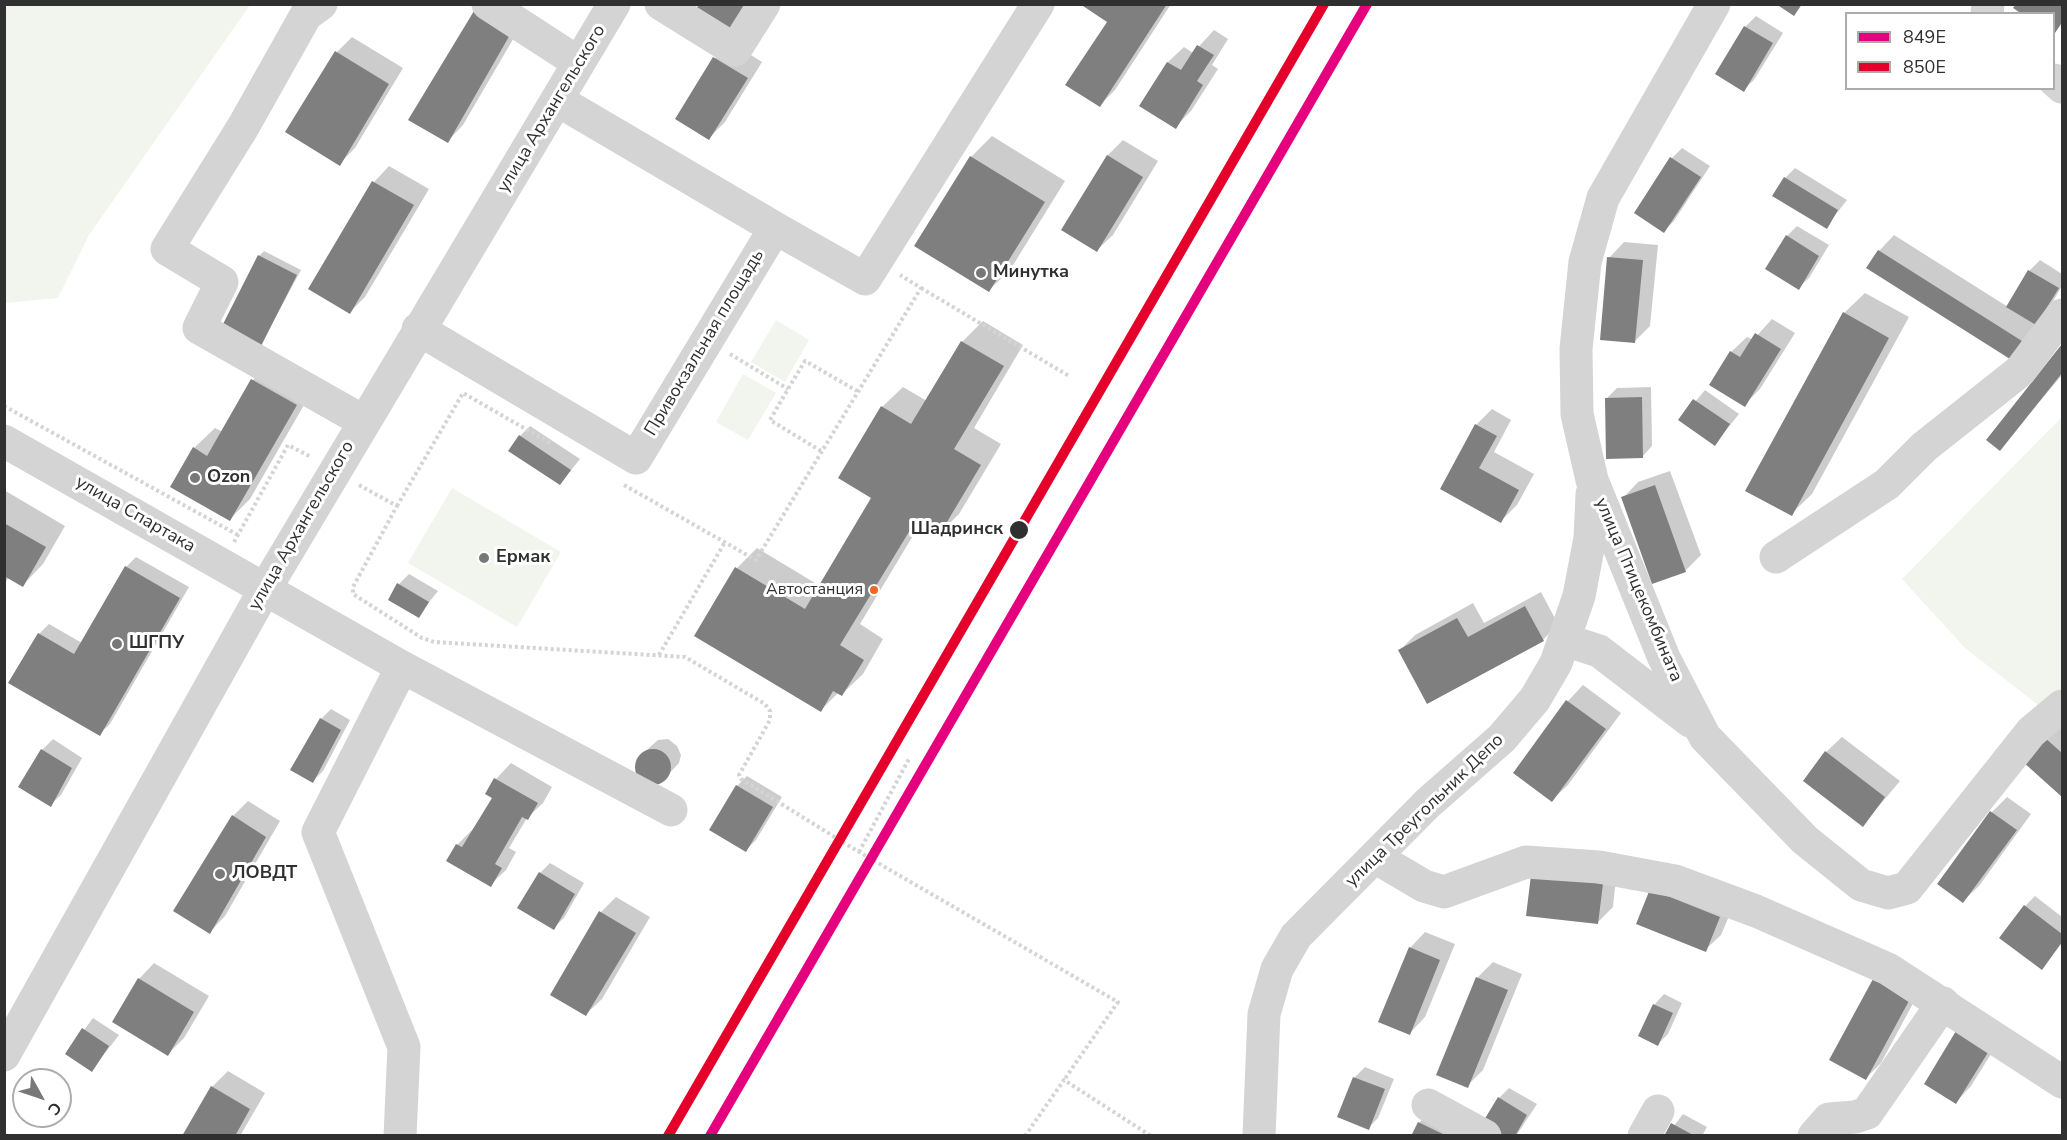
<!DOCTYPE html>
<meta charset="utf-8">
<style>
body{margin:0}
#map{position:relative;width:2067px;height:1140px;overflow:hidden;background:#fff;font-family:"Nunito Sans",sans-serif}
canvas{display:block}
.frame{position:absolute;inset:0;border:6px solid #303030;pointer-events:none}
.legend{position:absolute;left:1845px;top:12px;width:210px;height:78px;box-sizing:border-box;background:#fff;border:2px solid #acacac;margin:0;padding:8px 10px;list-style:none;font-size:18px;color:#303030}
.legend li{display:flex;align-items:center;gap:12px;height:30px}
.legend b{width:30px;border:2px solid #acacac}
.north{position:absolute;left:12px;top:1068px;width:60px;height:60px;box-sizing:border-box;background:#fff;border:2px solid #acacac;border-radius:50%;rotate:130deg;font-size:16px;font-weight:700;line-height:24px;text-align:center;color:#303030}
.north::after{content:'';display:block;margin:auto;width:21px;height:27px;background:#787878;clip-path:polygon(50% 0,100% 100%,50% 72%,0 100%)}
</style>
<div id="map">
<canvas width="2067" height="1140"></canvas>
<div class="frame"></div>
<ul class="legend">
<li><b style="height:8px;background:#e5007d"></b>849Е</li>
<li><b style="height:8px;background:#e4002b"></b>850Е</li>
</ul>
<div class="north">С</div>
</div>
<script>
const context = document.querySelector('canvas').getContext('2d');
context.lineJoin = 'round';
function fillPath(path, color) {
  context.fillStyle = color;
  context.fill(path, 'evenodd');
}
function toPath(rows) {
  const path = new Path2D();
  for (const r of rows) {
    if (r.length === 3) {
      path.moveTo(r[0] + r[2], r[1]);
      path.arc(r[0], r[1], r[2], 0, 2 * Math.PI);
      continue;
    }
    path.moveTo(r[0], r[1]);
    for (let i = 2; i < r.length; i += 2) path.lineTo(r[i], r[i + 1]);
  }
  return path;
}
function trace(path, color, width, dash) {
  context.strokeStyle = color;
  context.lineWidth = width;
  context.lineCap = dash ? 'butt' : 'round';
  context.setLineDash(dash || []);
  context.stroke(path);
}
function label(font, color, halo, rows, align = 'center') {
  context.font = font + ' "Nunito Sans",sans-serif';
  context.lineWidth = 6;
  context.setLineDash([]);
  context.textBaseline = 'middle';
  context.strokeStyle = halo;
  context.fillStyle = color;
  for (const [text, x, y, turn = 0] of rows) {
    context.save();
    context.translate(x, y);
    context.rotate((+turn || 0) * Math.PI / 180);
    context.textAlign = isNaN(turn) ? turn : align;
    if (halo) context.strokeText(text, 0, 0);
    context.fillText(text, 0, 0);
    context.restore();
  }
}
fillPath(toPath([
 [5,4,250,5,89,235,58,298,5,303],
 [776,320,809,340,785,382,751,362],
 [743,374,776,393,748,440,716,422],
 [2062,417,2062,715,2042,708,1965,648,1902,579],
 [452,488,561,552,517,627,408,563]
]), '#f2f5ed');
fillPath(toPath([
 [1083,4,1171,4,1115,90,1100,105,1109,21],
 [2017,4,2062,4,2062,24,2055,32,2054,14],
 [1756,16,1783,33,1754,80,1743,90,1717,74,1746,26],
 [526,17,463,125,448,141,410,120],
 [1214,30,1228,39,1212,65,1218,69,1191,111,1175,127,1141,105,1168,62,1184,47,1193,53],
 [352,37,403,68,355,148,339,164,337,52],
 [730,42,762,62,725,122,709,138,677,119,715,58],
 [992,136,1065,181,1010,270,989,290,916,245,971,157],
 [1123,140,1158,161,1113,235,1097,250,1063,230,1108,155],
 [1682,148,1710,166,1674,221,1664,231,1636,212,1672,158],
 [389,166,429,189,365,297,350,312,310,289,374,182],
 [1795,168,1847,200,1826,227,1785,178],
 [1797,226,1829,245,1809,278,1798,288,1787,236],
 [1894,235,2008,307,2029,271,2040,260,2062,274,2062,286,2046,313,2010,357,1879,251],
 [1624,242,1658,245,1650,326,1635,341,1609,258],
 [264,251,301,270,261,344,259,256],
 [1865,293,1909,317,1812,494,1791,514,1844,313],
 [1772,319,1795,333,1760,389,1744,405,1731,352,1747,337,1753,340],
 [983,321,1023,345,974,428,1001,444,959,514,938,535,920,524,860,624,883,639,863,674,842,694,839,692,821,710,737,568,757,548,820,586,873,497,882,407,903,387,927,401,962,342],
 [2062,346,2062,375,2000,449,1988,440],
 [273,359,316,384,250,499,230,519,194,448,215,428,223,432,253,380],
 [1651,387,1652,446,1642,457,1607,398,1617,388],
 [1705,390,1739,414,1715,444,1680,420],
 [1492,409,1511,420,1494,452,1534,474,1517,505,1501,521,1442,488,1476,425],
 [530,426,580,459,560,484,520,436],
 [1670,471,1701,555,1685,571,1623,498,1638,482],
 [4,490,65,526,43,564,23,585,9,577,4,584],
 [136,557,189,587,110,724,99,734,39,634,49,624,82,643,126,567],
 [409,574,438,591,418,616,399,584],
 [1541,592,1558,624,1543,640,1400,650,1415,635,1473,603,1484,623],
 [1583,685,1621,713,1568,785,1552,800,1515,773,1568,701],
 [331,709,350,720,323,771,313,781,321,719],
 [2062,724,2062,795,2024,761],
 [1842,737,1900,781,1863,825,1826,752],
 [53,739,82,758,61,795,50,805,20,787,43,749],
 [668,739,677,746,681,755,679,763,663,780,654,784,637,774,636,765,639,758,650,747,658,740],
 [511,763,552,787,543,803,527,818,509,848,516,852,506,870,490,885,457,845,473,829,494,797,487,793,496,779],
 [747,776,782,797,756,840,746,850,737,786],
 [2007,797,2031,814,1979,886,1963,901,1992,812],
 [248,801,280,821,225,916,210,932,233,816],
 [1548,861,1617,868,1613,907,1597,923],
 [550,863,584,883,564,918,553,928,540,873],
 [1652,890,1735,902,1721,935,1705,950],
 [2035,896,2062,917,2062,943,2042,968,2025,906],
 [616,897,650,917,602,999,586,1014,601,912],
 [1425,932,1455,944,1425,1017,1410,1033,1410,948],
 [1493,962,1522,974,1483,1070,1467,1086,1477,978],
 [154,963,209,996,184,1038,168,1054,139,979],
 [1924,983,1881,1063,1866,1078,1831,1060],
 [1664,994,1682,1003,1668,1034,1658,1044,1654,1005],
 [93,1018,119,1035,92,1070,67,1053],
 [2006,1030,1971,1086,1956,1102,1926,1083],
 [1365,1067,1394,1079,1378,1118,1368,1128,1339,1116,1355,1077],
 [228,1071,265,1093,240,1136,184,1136,212,1087],
 [1509,1088,1537,1104,1516,1136,1501,1136,1499,1098],
 [1429,1112,1451,1136,1413,1136,1419,1123],
 [1683,1114,1707,1127,1702,1136,1666,1136]
]), '#0003');
fillPath(toPath([
 [699,4,753,4,734,37,694,13],
 [1080,4,1167,4,1100,107,1065,85,1107,22],
 [1776,4,1802,4,1794,16],
 [2016,4,2062,4,2062,22,2055,33,2054,14,2022,14,2013,8],
 [474,11,511,33,448,143,408,120],
 [1744,26,1773,43,1744,92,1715,74],
 [1197,45,1214,55,1197,81,1203,85,1176,129,1139,106,1167,62,1181,70],
 [335,51,389,84,340,166,285,132],
 [713,57,748,78,709,140,675,119],
 [1107,155,1143,177,1097,252,1061,230],
 [970,156,1045,202,989,292,914,246],
 [1670,157,1701,177,1664,233,1634,213],
 [1784,177,1838,210,1827,229,1772,196],
 [372,181,414,205,350,314,308,289],
 [1786,235,1819,256,1799,290,1765,269],
 [1878,250,2022,341,2010,359,1866,268],
 [258,255,297,275,261,346,222,326],
 [1607,257,1643,260,1635,343,1600,340],
 [2028,270,2059,288,2036,325,2006,307],
 [1843,312,1889,338,1792,516,1745,491],
 [1755,333,1781,349,1745,407,1709,385,1730,351,1740,357],
 [961,341,1004,366,954,449,981,465,938,537,915,522,840,645,864,660,842,696,833,691,821,712,694,636,735,567,805,609,871,498,838,478,881,406,911,424],
 [2062,344,2062,373,2000,451,1986,440],
 [251,379,297,405,230,521,170,487,193,447,207,456],
 [1642,397,1643,458,1606,459,1605,398],
 [1693,399,1730,424,1715,446,1678,420],
 [1475,424,1497,436,1479,468,1519,490,1501,523,1440,489],
 [519,435,571,470,560,485,508,451],
 [1655,485,1686,572,1652,584,1621,497],
 [4,523,46,547,23,587,4,576],
 [125,566,180,598,100,736,8,683,38,633,74,654],
 [397,583,429,602,419,618,388,600],
 [1525,606,1544,641,1427,704,1398,650,1457,618,1468,637],
 [1566,700,1606,729,1552,802,1513,773],
 [320,718,341,730,313,783,290,770],
 [2044,737,2062,753,2062,797,2022,761],
 [41,749,72,768,51,807,18,787],
 [653,767,18],
 [1825,751,1885,797,1863,827,1803,781],
 [494,778,538,803,528,820,522,817,495,864,502,868,491,887,446,861,456,844,462,847,492,798,485,794],
 [736,785,773,807,746,852,709,830],
 [1990,811,2017,830,1963,903,1937,884],
 [232,815,266,837,210,934,173,911],
 [539,872,575,894,554,930,517,908],
 [1531,875,1603,884,1598,924,1526,916],
 [1650,889,1720,917,1706,952,1636,924],
 [2024,905,2062,934,2062,942,2042,970,1999,938],
 [599,911,636,933,586,1016,550,995],
 [1409,947,1440,960,1410,1035,1378,1022],
 [1476,977,1508,990,1468,1088,1436,1075],
 [138,978,194,1012,168,1056,112,1022],
 [1873,979,1910,999,1866,1080,1829,1060],
 [1653,1004,1673,1013,1658,1046,1638,1036],
 [1959,1026,1992,1046,1956,1104,1924,1084],
 [82,1028,109,1046,92,1072,65,1054],
 [1353,1077,1385,1089,1369,1130,1337,1117],
 [211,1086,250,1109,235,1136,182,1136],
 [1498,1097,1527,1115,1515,1136,1498,1136,1481,1125],
 [1418,1122,1447,1136,1411,1136],
 [1671,1123,1695,1136,1664,1136]
]), '#7f7f7f');
trace(toPath([
 [921,288,1069,376],
 [730,354,788,389],
 [4,406,238,535],
 [821,451,770,420,788,389,805,361,857,391],
 [359,485,397,506,353,587,353,594,422,638,434,642,685,657,765,704,770,711,770,720,739,775,741,779,859,852,1118,1002,1064,1080],
 [624,485,756,560,921,288,900,275],
 [397,506,463,393,552,444],
 [234,542,288,445,311,457],
 [659,655,725,542],
 [859,852,910,757],
 [1025,1136,1064,1080,1151,1136]
]), '#d4d4d4', 4, [3, 3]);
trace(toPath([
 [321,4,306,15,243,127,167,249,222,282,199,328,363,421],
 [488,4,579,63],
 [661,4,735,50,764,4],
 [1714,4,1603,198,1585,262,1576,349,1577,414,1592,480,1664,658,1705,737,1805,840,1861,885,1888,893,1907,888,2031,732,2062,706],
 [1987,14,1988,4],
 [2054,80,2062,87],
 [775,228,865,279,1038,4],
 [418,329,636,458,775,228,557,100],
 [4,441,402,667,671,810],
 [1776,557,1887,484,1924,447,2020,371,2062,315],
 [1565,640,1599,651,1690,721],
 [1375,857,1424,886,1444,892,1526,862,1599,867,1675,881,1756,911,1888,969,2062,1082],
 [4,1055,265,589,614,4],
 [1428,1105,1485,1136],
 [400,1136,404,1047,318,832,402,667],
 [1259,1136,1264,1014,1277,969,1296,936,1428,803,1502,738,1535,699,1556,663,1579,596,1590,538,1592,494],
 [1644,1136,1658,1111],
 [1814,1136,1829,1119,1855,1117,1867,1113,1943,1003]
]), '#d4d4d4', 33);
trace(toPath([
 [710,1136,1367,4]
]), '#e5007d', 10);
trace(toPath([
 [668,1136,1324,4]
]), '#e4002b', 10);
for (const [x, y, r, color] of [
 [981,273,6,"#787878"],
 [195,478,6,"#787878"],
 [1019,530,10,"#303030"],
 [484,558,6,"#787878"],
 [874,590,5,"#f26522"],
 [117,644,6,"#787878"],
 [220,874,6,"#787878"]
]) {
  const dot = new Path2D();
  dot.arc(x, y, r, 0, 2 * Math.PI);
  context.fillStyle = color;
  context.fill(dot);
  trace(dot, '#fff', 2);
}
label('16px', '#303030', '#fff', [
 ["Автостанция",863,590]
], 'right');
label('18px', '#303030', '#fff', [
 ["улица Архангельского",552,109,-59],
 ["Привокзальная площадь",705,343,-59],
 ["улица Спартака",135,515,30],
 ["улица Архангельского",302,526,-60],
 ["улица Птицекомбината",1638,590,67],
 ["улица Треугольник Депо",1425,811,-44]
]);
label('bold 18px', '#303030', '#fff', [
 ["Минутка",993,273],
 ["Ozon",207,478],
 ["Ермак",496,558],
 ["ШГПУ",129,644],
 ["ЛОВДТ",232,874]
], 'left');
label('bold 18px', '#303030', '#fff', [
 ["Шадринск",1003,530]
], 'right');
</script>
